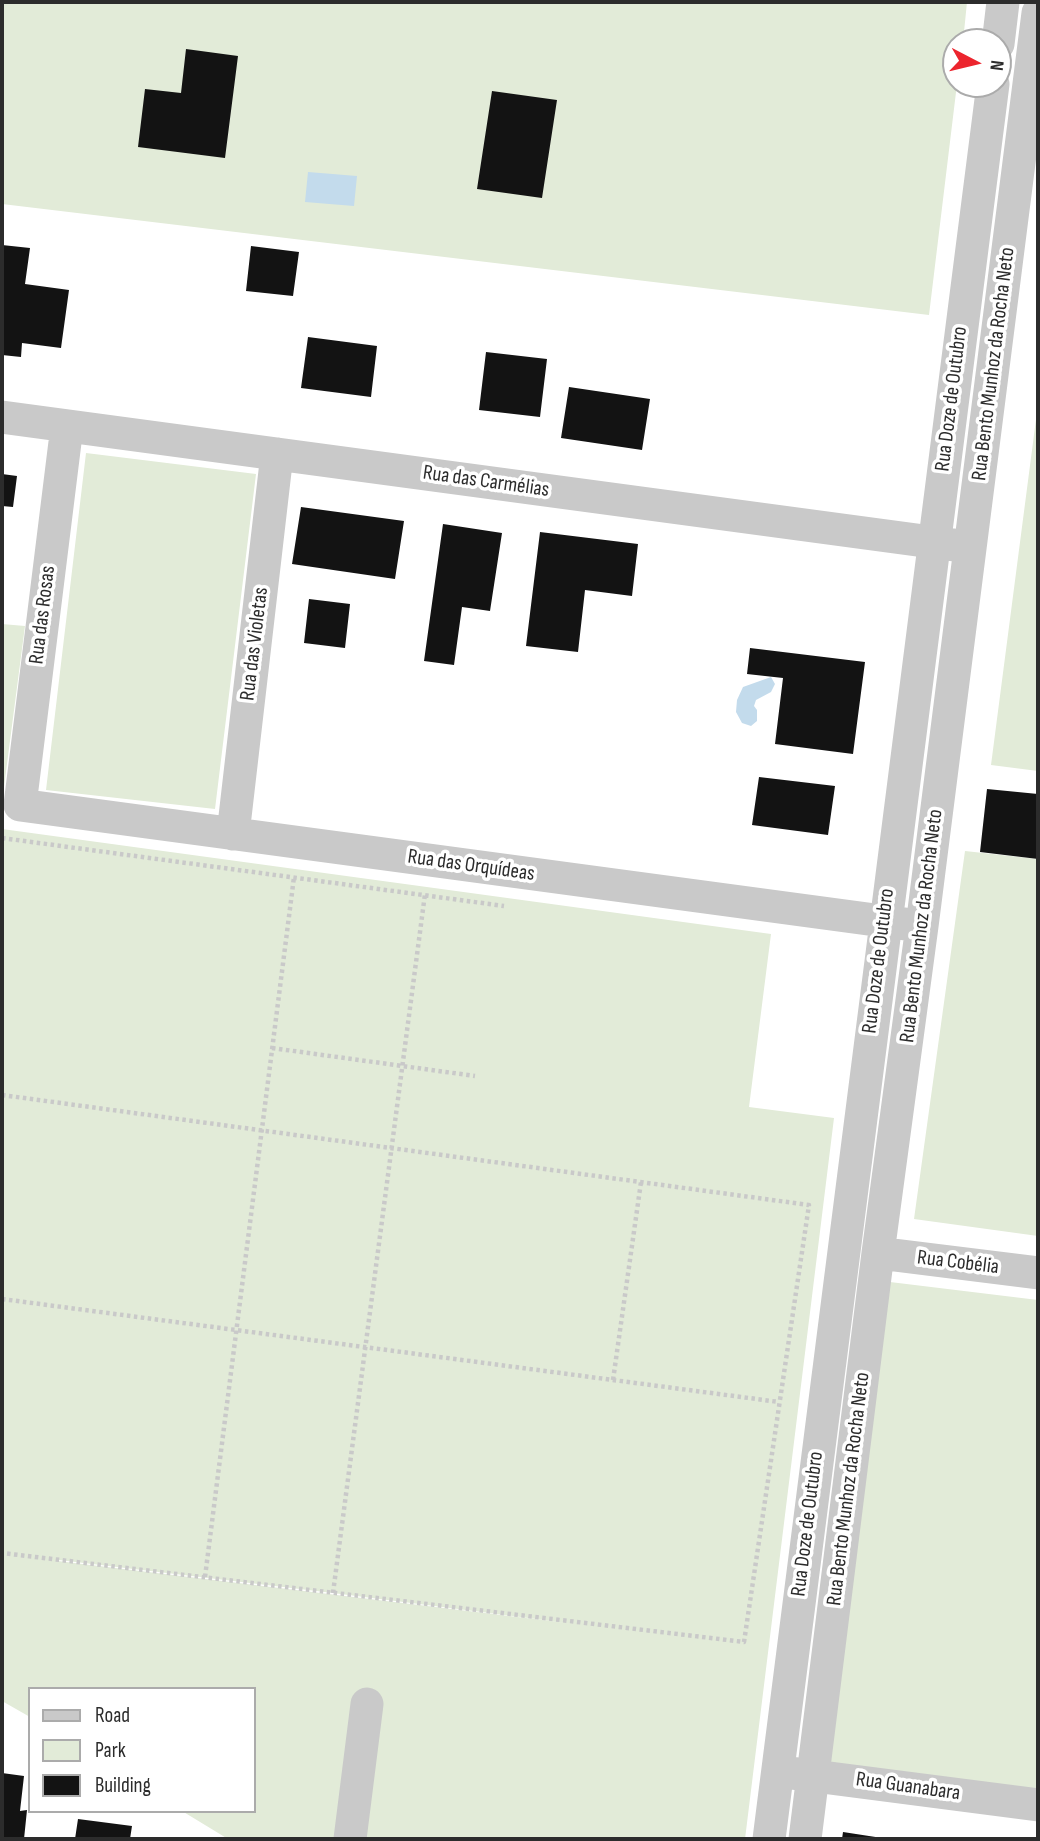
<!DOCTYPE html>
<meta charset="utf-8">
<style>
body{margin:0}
#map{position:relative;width:1040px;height:1841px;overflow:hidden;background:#fff;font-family:"Sofia Sans Condensed",sans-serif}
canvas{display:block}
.frame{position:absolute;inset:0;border:4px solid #2c2c2c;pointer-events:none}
.legend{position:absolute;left:28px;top:1687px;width:228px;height:126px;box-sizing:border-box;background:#fff;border:2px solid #ababab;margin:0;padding:9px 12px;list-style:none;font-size:21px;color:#2c2c2c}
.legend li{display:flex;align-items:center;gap:14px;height:35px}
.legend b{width:35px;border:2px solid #ababab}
.north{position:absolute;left:942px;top:28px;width:70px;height:70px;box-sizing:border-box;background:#fff;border:2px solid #ababab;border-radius:50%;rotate:97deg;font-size:19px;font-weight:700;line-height:28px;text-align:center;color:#2c2c2c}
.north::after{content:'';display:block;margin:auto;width:24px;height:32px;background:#ec252e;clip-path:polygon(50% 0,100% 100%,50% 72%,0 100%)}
</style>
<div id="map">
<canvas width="1040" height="1841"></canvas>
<div class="frame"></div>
<ul class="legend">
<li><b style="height:9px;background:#c9c9c9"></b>Road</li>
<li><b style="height:19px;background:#e2ebd8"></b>Park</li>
<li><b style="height:19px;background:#131313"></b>Building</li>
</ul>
<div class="north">N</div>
</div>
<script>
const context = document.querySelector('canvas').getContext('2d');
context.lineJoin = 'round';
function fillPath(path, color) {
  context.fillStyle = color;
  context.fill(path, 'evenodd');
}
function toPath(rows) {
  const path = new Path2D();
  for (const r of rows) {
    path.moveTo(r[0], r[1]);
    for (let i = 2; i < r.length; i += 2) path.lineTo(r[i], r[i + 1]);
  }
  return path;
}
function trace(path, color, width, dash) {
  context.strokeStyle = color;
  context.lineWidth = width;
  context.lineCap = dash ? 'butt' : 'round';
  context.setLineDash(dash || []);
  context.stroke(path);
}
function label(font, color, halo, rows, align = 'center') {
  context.font = font + ' "Sofia Sans Condensed",sans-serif';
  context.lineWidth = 7;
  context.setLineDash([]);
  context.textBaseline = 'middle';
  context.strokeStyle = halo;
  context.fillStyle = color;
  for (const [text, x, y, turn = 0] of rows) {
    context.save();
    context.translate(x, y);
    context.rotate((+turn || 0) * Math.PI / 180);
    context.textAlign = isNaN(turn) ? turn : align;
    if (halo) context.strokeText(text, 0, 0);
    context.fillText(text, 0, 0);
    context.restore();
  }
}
fillPath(toPath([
 [2,2,967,2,963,42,956,42,957,84,929,315,2,204],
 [1038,404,1038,771,991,765],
 [86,453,256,474,215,809,46,790],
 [2,624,25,626,2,802],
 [2,829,771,934,749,1107,834,1118,745,1839,228,1839,182,1811,254,1811,254,1689,30,1689,30,1717,2,1701],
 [59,1560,333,1593,575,1624,58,1561],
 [965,851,1038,859,1038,1236,914,1219],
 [890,1282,1038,1300,1038,1792,823,1767]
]), '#e2ebd8');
fillPath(toPath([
 [308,172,357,176,354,206,305,202],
 [771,677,775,684,771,692,756,700,754,706,757,710,757,721,751,726,742,723,736,712,737,700,743,687]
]), '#c3dbec');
fillPath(toPath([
 [186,49,238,56,225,158,138,147,145,89,181,93],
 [492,91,557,100,542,198,477,189],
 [2,245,30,248,25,284,69,290,61,348,22,343,21,357,2,355],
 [251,246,299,252,293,296,246,291],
 [308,337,377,346,371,397,301,388],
 [486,352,547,359,540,417,479,410],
 [569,387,650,399,642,450,561,438],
 [2,474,17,476,13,507,2,506],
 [301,507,404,521,395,579,292,564],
 [443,524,502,533,490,611,462,607,454,665,424,661],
 [540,532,638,544,632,596,585,590,578,652,526,646],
 [309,599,350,604,345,648,304,643],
 [750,648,865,662,853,754,775,744,783,678,747,674],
 [759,777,835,786,828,835,752,825],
 [987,789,1038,794,1038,859,980,852],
 [2,1773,24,1776,20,1811,27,1810,24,1839,2,1839],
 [78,1819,132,1826,130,1839,75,1839],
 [843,1832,882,1838,882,1839,842,1839]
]), '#131313');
trace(toPath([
 [2,838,504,906],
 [272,1048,475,1076],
 [2,1095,809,1205,744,1642,2,1553],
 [2,1299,779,1402],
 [613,1380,641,1182],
 [205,1577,294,877],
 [333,1593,425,894]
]), '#c9c9c9', 4.5, [3.5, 3.5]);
trace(toPath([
 [998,44,1003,2],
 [2,417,954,545],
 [67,426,20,805,905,924],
 [233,834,277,454],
 [878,1253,1038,1273],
 [791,1773,1038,1805],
 [350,1839,367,1704],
 [769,1839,993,84],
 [805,1839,878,1253,922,926,1038,13]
]), '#c9c9c9', 33);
label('21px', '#2c2c2c', '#fff', [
 ["Rua Bento Munhoz da Rocha Neto",994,364,-83],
 ["Rua Doze de Outubro",952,399,-83],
 ["Rua das Carmélias",486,482,8],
 ["Rua das Rosas",43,615,-83],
 ["Rua das Violetas",255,644,-83],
 ["Rua das Orquídeas",471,866,8],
 ["Rua Bento Munhoz da Rocha Neto",922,926,-83],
 ["Rua Doze de Outubro",879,961,-83],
 ["Rua Cobélia",958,1263,7],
 ["Rua Bento Munhoz da Rocha Neto",849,1489,-83],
 ["Rua Doze de Outubro",808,1524,-83],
 ["Rua Guanabara",908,1787,8]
]);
</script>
